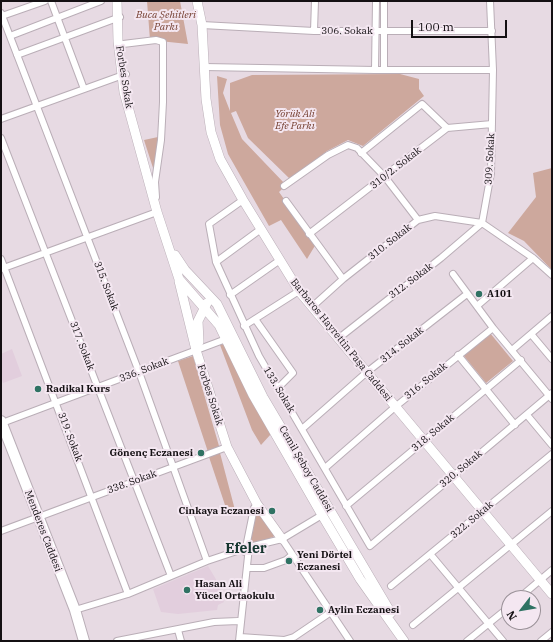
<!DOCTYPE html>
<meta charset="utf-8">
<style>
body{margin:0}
#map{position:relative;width:553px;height:642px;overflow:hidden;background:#e7dae3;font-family:"IBM Plex Serif",serif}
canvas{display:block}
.frame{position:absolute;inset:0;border:2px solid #141013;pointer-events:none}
.north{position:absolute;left:501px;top:590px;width:40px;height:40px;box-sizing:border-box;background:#f4e7f1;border:1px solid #9a9198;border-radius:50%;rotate:239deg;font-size:11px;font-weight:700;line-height:16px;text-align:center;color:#141013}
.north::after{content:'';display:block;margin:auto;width:14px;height:18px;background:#2f7263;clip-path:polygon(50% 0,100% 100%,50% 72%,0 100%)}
.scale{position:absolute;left:411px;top:20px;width:96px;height:18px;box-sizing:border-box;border:2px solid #141013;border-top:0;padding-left:5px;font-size:12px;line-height:14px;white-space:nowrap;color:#141013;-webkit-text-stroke:3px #f4e7f1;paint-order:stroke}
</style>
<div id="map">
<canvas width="553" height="642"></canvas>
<div class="frame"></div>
<div class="north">N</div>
<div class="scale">100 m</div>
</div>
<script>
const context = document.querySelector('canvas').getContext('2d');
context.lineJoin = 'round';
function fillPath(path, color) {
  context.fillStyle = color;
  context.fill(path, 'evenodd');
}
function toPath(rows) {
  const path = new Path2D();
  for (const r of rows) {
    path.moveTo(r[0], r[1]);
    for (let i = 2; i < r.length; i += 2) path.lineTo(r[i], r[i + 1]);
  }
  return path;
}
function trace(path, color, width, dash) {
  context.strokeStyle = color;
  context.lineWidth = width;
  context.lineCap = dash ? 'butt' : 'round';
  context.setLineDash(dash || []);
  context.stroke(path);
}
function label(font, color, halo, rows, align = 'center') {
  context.font = font + ' "IBM Plex Serif",serif';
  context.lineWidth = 4;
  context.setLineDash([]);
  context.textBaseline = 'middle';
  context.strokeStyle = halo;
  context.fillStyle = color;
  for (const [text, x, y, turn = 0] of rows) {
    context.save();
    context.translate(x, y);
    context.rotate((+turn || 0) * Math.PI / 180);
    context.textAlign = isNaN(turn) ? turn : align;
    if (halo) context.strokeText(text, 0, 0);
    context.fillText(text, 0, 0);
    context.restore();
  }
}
fillPath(toPath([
 [12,349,22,376,3,383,1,377,1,354],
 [208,566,217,581,224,602,218,605,217,610,178,614,161,612,153,589]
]), '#e2cedd');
fillPath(toPath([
 [147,1,180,1,188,44,150,40],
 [400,74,419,79,419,89,424,96,363,146,348,140,327,151,291,180,248,138,236,111,231,113,242,139,286,185,279,192,316,244,307,259,281,220,269,226,228,154,220,125,217,76,227,79,223,93,230,111,230,83,252,75],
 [158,137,154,171,144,140],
 [552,168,552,270,524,241,508,233,536,197,533,173],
 [490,333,513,361,486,383,464,356],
 [224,344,271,434,261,445,252,430,220,345],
 [193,356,219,446,208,452,178,361],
 [220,453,235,510,227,511,209,457],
 [257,511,275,536,251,546,249,537,253,532,254,514]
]), '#cda89d');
const street = toPath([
 [51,1,84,89],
 [376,1,375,70,493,70],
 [1,13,139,372,207,561],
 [2,16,45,1],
 [202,25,314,31,492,31],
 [314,31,315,1],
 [10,36,101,1],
 [123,44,156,40,163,42,163,102,161,140,155,182,156,197],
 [17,55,120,17],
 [204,67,375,70],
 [384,70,384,1],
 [1,119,126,74],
 [1,138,171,576],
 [361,153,422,104,447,128],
 [284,186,328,155,348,145,357,148,385,177,418,220],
 [243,200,209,224,216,262,259,356,370,546,552,393],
 [286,201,343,279],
 [482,223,491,173,493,70,490,1],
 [309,234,447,128,492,124],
 [1,259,128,594],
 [216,262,261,229],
 [1,269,157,212,157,210],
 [453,274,493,328,552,399],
 [230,295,280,260],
 [313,306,343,279,418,220,435,216,482,223,533,258,552,275],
 [477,306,533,258],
 [255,319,293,373,278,388],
 [244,326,299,291],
 [531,334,552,359],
 [339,338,441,258,482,223],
 [512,350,552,316],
 [458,355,515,425],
 [527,415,552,445],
 [2,423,226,339],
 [302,429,367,372,467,294],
 [325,468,395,407,493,328],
 [346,506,521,360],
 [1,531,227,447],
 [282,539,350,641],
 [245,552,254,508,257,504],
 [431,555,503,641],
 [247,568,264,568,286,560,292,555],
 [391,586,552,454],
 [519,598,552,570],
 [75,610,128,594,207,561,249,547],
 [413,625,552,511],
 [178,630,181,641],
 [240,637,284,640,294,637,331,612],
 [117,641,214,622,238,621],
 [239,641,249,547,282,539,322,515],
 [467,641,509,607],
 [541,641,552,632]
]);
const secondary = toPath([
 [117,1,118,41,124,92,157,212,179,279,219,325,253,395,322,515,360,579,404,641],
 [197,1,202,25,206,99,211,132,220,159,243,200,299,291,552,594],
 [175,255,185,270,217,304,263,397,391,613],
 [179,281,196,350,227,447,257,504,282,539],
 [199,342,198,321,207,303]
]);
const primary = toPath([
 [1,421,75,610,84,641]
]);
trace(street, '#baaeb7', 8);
trace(secondary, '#baaeb7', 10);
trace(primary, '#baaeb7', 12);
trace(street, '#fff', 6);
trace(secondary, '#fff', 9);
trace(primary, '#fff', 10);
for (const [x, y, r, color] of [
 [479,294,4,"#2f7263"],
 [38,389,4,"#2f7263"],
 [201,453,4,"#2f7263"],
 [272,511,4,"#2f7263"],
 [289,561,4,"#2f7263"],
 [187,590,4,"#2f7263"],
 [320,610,4,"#2f7263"]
]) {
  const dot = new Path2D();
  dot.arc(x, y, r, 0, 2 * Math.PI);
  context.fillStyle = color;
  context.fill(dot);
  trace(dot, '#f4e7f1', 1.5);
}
label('italic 10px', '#733d2e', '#f4e7f1', [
 ["Buca Şehitleri",166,15],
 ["Parkı",166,27],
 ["Yörük Ali",295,114],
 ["Efe Parkı",295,126]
]);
label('10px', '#141013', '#f4e7f1', [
 ["306. Sokak",347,31],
 ["Forbes Sokak",124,77,81],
 ["309. Sokak",490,159,-87],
 ["310/2. Sokak",396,168,-38],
 ["310. Sokak",390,242,-38],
 ["312. Sokak",411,281,-37],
 ["315. Sokak",106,286,69],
 ["Barbaros Hayrettin Paşa Caddesi",341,340,51],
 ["314. Sokak",402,345,-38],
 ["317. Sokak",82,346,69],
 ["336. Sokak",144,370,-21],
 ["316. Sokak",426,381,-39],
 ["133. Sokak",279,390,59],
 ["Forbes Sokak",210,395,72],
 ["318. Sokak",433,433,-40],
 ["319. Sokak",70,437,69],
 ["Cemil Şeboy Caddesi",306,469,60],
 ["320. Sokak",461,469,-40],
 ["338. Sokak",132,482,-20],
 ["322. Sokak",472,520,-40],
 ["Menderes Caddesi",43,531,69]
]);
label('bold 10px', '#141013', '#f4e7f1', [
 ["A101",487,294],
 ["Radikal Kurs",46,389],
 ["Gönenç Eczanesi",193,453,"right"],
 ["Cinkaya Eczanesi",264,511,"right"],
 ["Yeni Dörtel",297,555],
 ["Eczanesi",297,567],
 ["Hasan Ali",195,584],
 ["Yücel Ortaokulu",195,596],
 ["Aylin Eczanesi",328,610]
], 'left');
label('bold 14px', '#16362f', '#f4e7f1', [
 ["Efeler",246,549]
]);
</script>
